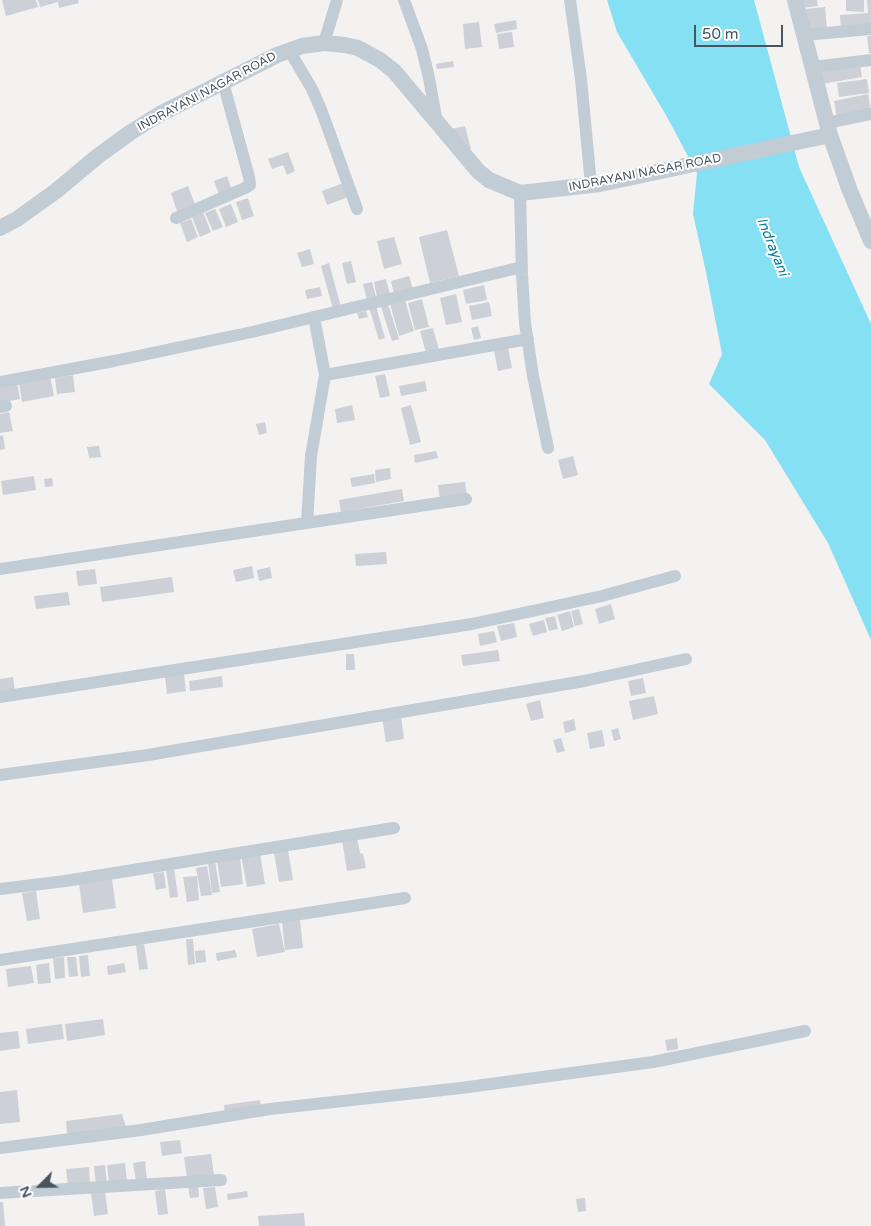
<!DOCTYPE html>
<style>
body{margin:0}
#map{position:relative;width:871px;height:1226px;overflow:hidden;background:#f4f1f1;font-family:"Varela Round",sans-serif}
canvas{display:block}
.north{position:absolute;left:15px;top:1161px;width:50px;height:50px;-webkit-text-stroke:4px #fff;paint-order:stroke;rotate:247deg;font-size:14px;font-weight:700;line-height:20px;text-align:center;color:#475561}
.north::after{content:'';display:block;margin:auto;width:18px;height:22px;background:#475561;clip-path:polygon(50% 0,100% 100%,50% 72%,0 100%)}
.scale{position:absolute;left:694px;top:25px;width:89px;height:22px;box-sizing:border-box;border:2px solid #475561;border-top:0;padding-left:6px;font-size:15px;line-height:18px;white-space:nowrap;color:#475561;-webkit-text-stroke:4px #fff;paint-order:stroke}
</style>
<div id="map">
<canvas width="871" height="1226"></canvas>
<div class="north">N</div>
<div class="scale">50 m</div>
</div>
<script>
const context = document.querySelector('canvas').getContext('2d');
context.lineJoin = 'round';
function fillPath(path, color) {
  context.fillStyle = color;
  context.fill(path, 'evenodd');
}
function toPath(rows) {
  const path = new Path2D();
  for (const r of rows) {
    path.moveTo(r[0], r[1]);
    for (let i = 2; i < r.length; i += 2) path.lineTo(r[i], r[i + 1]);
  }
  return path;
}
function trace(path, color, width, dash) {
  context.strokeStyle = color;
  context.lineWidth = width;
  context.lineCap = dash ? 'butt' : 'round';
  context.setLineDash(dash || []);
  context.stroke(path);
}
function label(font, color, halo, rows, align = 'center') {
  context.font = font + ' "Varela Round",sans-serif';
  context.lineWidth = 4;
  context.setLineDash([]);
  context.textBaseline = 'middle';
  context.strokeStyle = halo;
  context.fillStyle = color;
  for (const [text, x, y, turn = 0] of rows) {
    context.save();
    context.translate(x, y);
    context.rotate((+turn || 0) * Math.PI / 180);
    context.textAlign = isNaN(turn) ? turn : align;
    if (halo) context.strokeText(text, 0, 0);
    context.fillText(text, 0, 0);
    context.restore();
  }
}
fillPath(toPath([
 [607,0,754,0,799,167,871,324,871,640,828,543,765,440,709,384,722,354,706,272,693,214,697,173,667,117,617,32]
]), '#86e0f4');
fillPath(toPath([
 [2,0,36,0,38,7,6,16],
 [38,0,78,0,79,3,59,8,58,2,40,7],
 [801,0,817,0,818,6,802,8],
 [846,0,864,0,864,12,846,11],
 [867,0,871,0,871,27,841,29,840,15,868,13],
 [825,7,827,29,808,31,806,9],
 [516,20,517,29,496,33,494,24],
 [479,22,482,47,465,49,463,24],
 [512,32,514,47,499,49,497,34],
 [867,36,871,36,871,53,869,53],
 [453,61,454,67,437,69,436,64],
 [860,63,862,77,822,84,820,68],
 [867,79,869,93,839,97,837,83],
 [868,94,871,111,837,118,834,101],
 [465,126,471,149,453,153,447,130],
 [288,152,295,171,287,175,283,165,272,169,268,159],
 [227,176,233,193,220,197,214,181],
 [346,182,351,196,327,205,322,191],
 [188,186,196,207,178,214,171,193],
 [248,198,254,216,242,220,236,202],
 [231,204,238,222,226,227,219,209],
 [215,209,223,227,213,231,205,213],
 [203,212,211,232,200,237,192,217],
 [191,219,198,237,187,242,180,223],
 [447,230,459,276,430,283,419,237],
 [394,237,402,264,384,269,377,241],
 [310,249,314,264,302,267,297,253],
 [351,261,356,282,347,284,342,263],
 [329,263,341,307,333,309,321,266],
 [409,276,413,289,394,294,391,281],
 [386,279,390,294,377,297,374,282],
 [372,282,376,297,367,300,363,284],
 [484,285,487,300,466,304,463,290],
 [320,287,322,296,307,299,305,290],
 [456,294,462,322,446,325,440,298],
 [422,299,429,327,415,330,408,303],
 [405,300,414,331,399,336,390,304],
 [489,302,492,316,472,320,469,306],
 [388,304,399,339,392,341,381,307],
 [376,306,385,338,379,340,369,307],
 [366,311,368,317,359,319,357,313],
 [478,326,481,338,474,340,471,328],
 [433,328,439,350,426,353,420,331],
 [508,347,512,368,498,371,494,351],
 [385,374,390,396,380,398,375,376],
 [73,375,75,392,57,394,55,378],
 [50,376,54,396,22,402,19,383],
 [425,381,427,391,401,396,399,386],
 [17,383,20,399,0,403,0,386],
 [352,405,355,420,337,423,335,409],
 [411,405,421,442,410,445,401,408],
 [9,412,13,431,0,433,0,414],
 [265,422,267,433,259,435,256,424],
 [3,435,5,449,0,450,0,436],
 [99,446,101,457,89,458,87,447],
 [436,451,438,458,415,463,414,455],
 [573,456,578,475,563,479,558,460],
 [390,468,391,479,376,482,375,470],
 [374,474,375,483,352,487,350,478],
 [34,476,36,490,3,495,1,481],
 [52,478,53,486,45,487,44,479],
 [465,482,467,496,440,500,438,485],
 [402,489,404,501,341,512,339,500],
 [386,552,387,564,356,566,355,554],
 [252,566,254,578,236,582,233,570],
 [270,567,272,578,259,581,257,570],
 [95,569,97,584,78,586,76,571],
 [172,577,174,592,102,602,100,587],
 [68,592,70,605,36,609,34,596],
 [611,604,615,619,599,624,595,609],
 [579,609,583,624,575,626,571,611],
 [570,611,574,627,562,631,557,615],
 [555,616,558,629,549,631,545,618],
 [544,620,547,632,533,636,529,624],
 [514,623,517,637,501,641,497,626],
 [494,631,497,642,480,646,478,634],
 [498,650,500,661,463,666,461,655],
 [346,654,354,654,355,670,346,670],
 [184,674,186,691,167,694,165,677],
 [222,676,223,687,190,691,189,681],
 [13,677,15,691,0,693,0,679],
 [643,678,646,693,631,696,628,681],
 [654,696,658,714,633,720,629,701],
 [540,700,544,718,531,721,526,704],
 [401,715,404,739,386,742,382,718],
 [574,719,576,730,565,733,563,722],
 [618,728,621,739,614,741,611,730],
 [602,730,605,746,590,749,587,733],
 [561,738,565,751,557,753,553,740],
 [357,837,360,853,363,854,366,868,347,871,342,840],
 [288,850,293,880,279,882,274,853],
 [260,853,265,884,247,887,241,856],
 [240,857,243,884,221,887,217,860],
 [215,861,220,892,212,893,208,862],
 [207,866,212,895,201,896,196,868],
 [174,868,178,897,170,898,166,869],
 [164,872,166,888,156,890,153,873],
 [197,876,199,900,187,902,183,877],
 [112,879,116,908,83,913,79,884],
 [36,891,40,919,27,921,22,893],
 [300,920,303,948,285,950,282,922],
 [279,924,285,952,257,957,252,929],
 [186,939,193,939,195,964,188,965],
 [144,944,148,969,139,970,136,945],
 [205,950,206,962,196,963,195,951],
 [235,950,237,957,217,961,216,953],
 [88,955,90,976,81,977,79,956],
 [64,957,65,978,55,979,53,958],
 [67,957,76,957,78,976,69,977],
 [49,963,51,983,38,984,36,965],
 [124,963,126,972,108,975,107,966],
 [31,966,34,983,8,987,6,969],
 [103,1019,105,1035,67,1041,65,1024],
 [62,1024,64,1039,28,1044,26,1029],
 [18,1031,20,1048,0,1051,0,1033],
 [677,1038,678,1049,667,1051,665,1040],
 [17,1090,20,1122,0,1124,0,1092],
 [260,1100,261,1110,225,1115,224,1105],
 [122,1114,126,1127,67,1135,66,1121],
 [180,1140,182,1153,162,1156,160,1142],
 [211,1154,214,1175,187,1178,184,1157],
 [145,1161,147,1180,136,1181,133,1163],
 [125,1163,127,1181,109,1183,107,1165],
 [105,1165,107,1184,96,1185,94,1166],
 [89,1167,90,1185,68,1187,66,1169],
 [198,1185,199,1197,190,1198,188,1186],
 [215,1187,218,1207,206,1209,203,1188],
 [165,1189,168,1214,158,1215,155,1191],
 [105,1191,108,1214,94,1216,91,1193],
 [247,1191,248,1197,228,1200,227,1194],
 [585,1198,586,1211,578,1212,576,1199],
 [0,1202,3,1202,5,1226,0,1226],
 [304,1213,305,1226,259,1226,258,1216]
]), '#cdd0d6');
trace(toPath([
 [404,0,422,49,429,78,437,123],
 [570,0,581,79,591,185],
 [804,35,871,29],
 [324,43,337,0],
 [289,50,312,89,322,112,357,209],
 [813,67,871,60],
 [827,123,871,114],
 [520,193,522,275,525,323,533,376,548,448],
 [176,218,245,188,250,185,249,177,223,82],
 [314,317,325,375,528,339],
 [0,382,114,361,252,332,522,267],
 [0,407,6,406],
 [307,523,311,456,325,375],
 [0,569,466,499],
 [0,697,472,624,602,596,675,576],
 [0,775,148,755,584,681,686,659],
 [0,889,65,881,394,828],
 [0,960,405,898],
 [0,1148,141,1130,270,1109,461,1088,653,1062,805,1031],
 [0,1193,221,1180]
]), '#c1ccd4', 12);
trace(toPath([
 [795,0,830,135,850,191,871,241],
 [0,228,17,219,56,191,98,156,131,132,160,114,277,55,302,46,324,43,345,45,358,48,380,60,394,71,478,171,489,180,520,193,600,184,830,135]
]), '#c1ccd4', 16);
label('12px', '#475561', '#fff', [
 ["INDRAYANI NAGAR ROAD",207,92,-28],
 ["INDRAYANI NAGAR ROAD",645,173,-11]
]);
label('italic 14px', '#037d99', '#fff', [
 ["Indrayani",772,247,68]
]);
</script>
